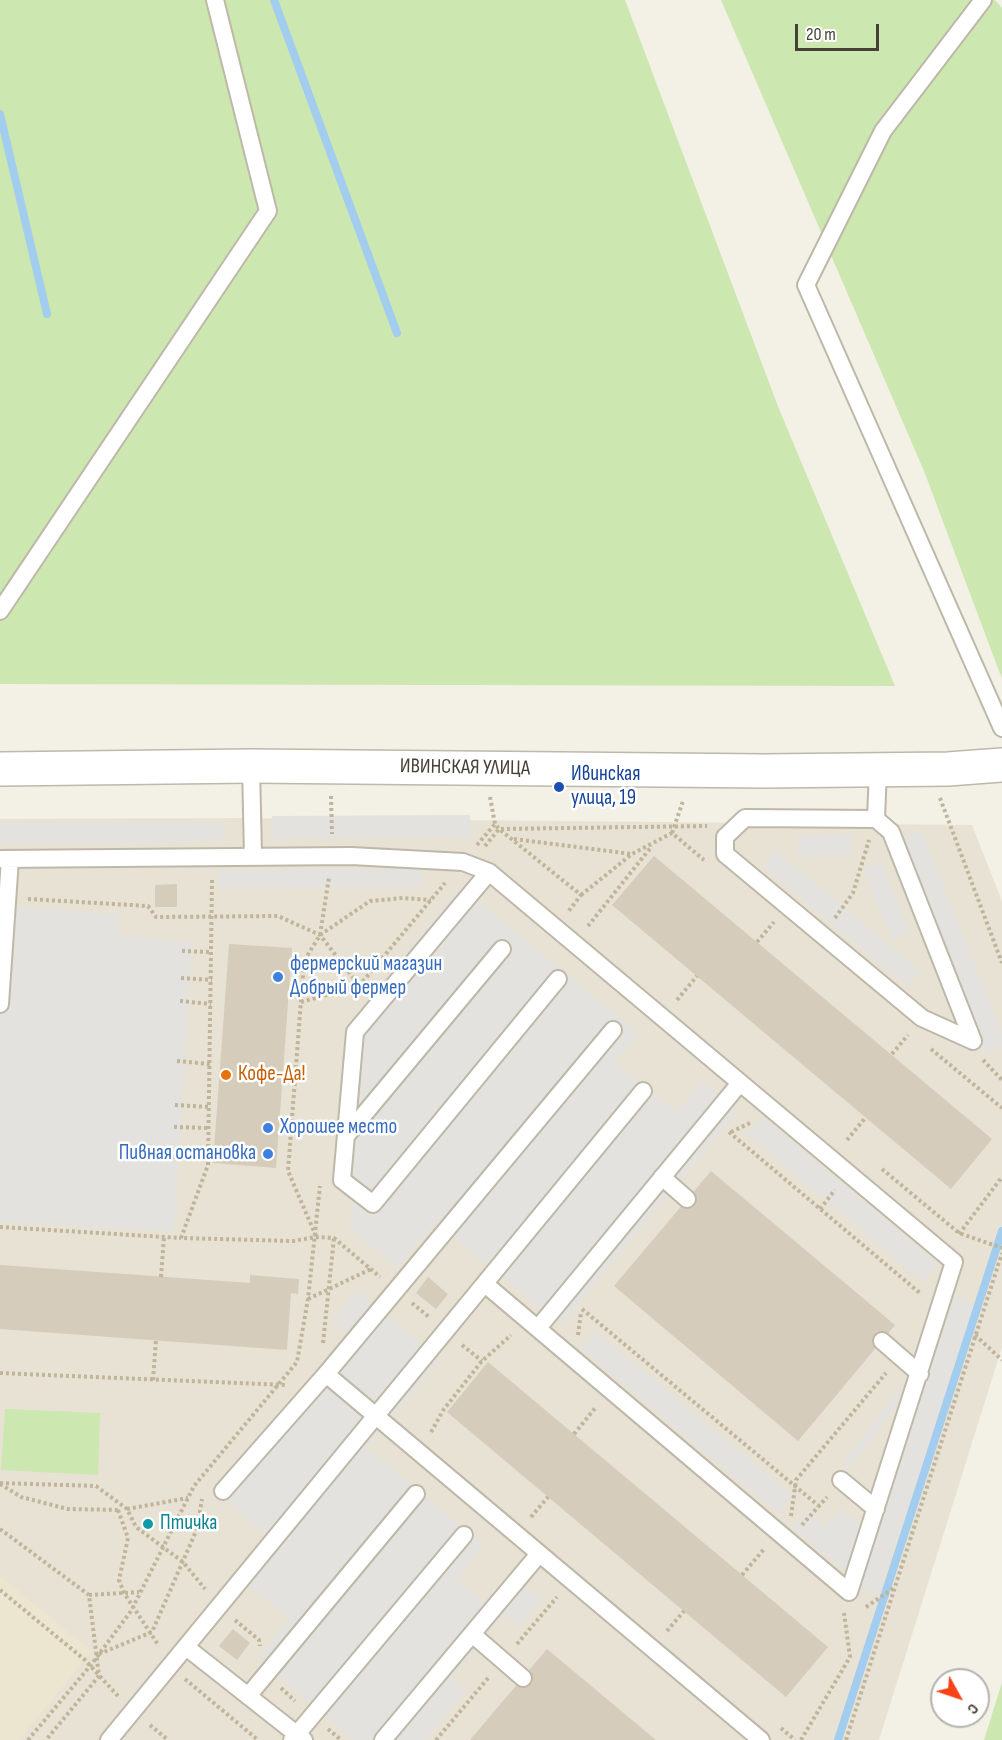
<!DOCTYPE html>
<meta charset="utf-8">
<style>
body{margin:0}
#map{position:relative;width:1002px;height:1740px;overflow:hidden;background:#f3f0e6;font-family:"Sofia Sans Condensed",sans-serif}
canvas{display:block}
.north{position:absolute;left:930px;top:1668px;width:60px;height:60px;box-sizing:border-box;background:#fff;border:2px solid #b5b3af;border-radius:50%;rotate:130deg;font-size:16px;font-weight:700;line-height:24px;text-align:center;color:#464036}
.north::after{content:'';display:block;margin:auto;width:21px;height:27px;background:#f84319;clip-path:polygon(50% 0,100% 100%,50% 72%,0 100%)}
.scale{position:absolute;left:795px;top:24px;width:84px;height:27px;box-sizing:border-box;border:3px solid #464036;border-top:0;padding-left:8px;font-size:18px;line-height:21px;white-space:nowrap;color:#464036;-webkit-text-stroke:4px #fff;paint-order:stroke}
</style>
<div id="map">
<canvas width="1002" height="1740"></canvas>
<div class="north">С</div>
<div class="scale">20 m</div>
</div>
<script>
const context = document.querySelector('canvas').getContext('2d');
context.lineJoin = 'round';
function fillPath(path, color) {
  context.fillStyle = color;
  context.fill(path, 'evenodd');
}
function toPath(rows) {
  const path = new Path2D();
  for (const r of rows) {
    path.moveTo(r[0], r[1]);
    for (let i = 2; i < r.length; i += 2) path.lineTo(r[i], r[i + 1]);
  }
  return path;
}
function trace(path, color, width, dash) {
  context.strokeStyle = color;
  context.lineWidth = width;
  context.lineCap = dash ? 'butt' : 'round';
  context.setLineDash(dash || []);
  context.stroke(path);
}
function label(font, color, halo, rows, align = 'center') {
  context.font = font + ' "Sofia Sans Condensed",sans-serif';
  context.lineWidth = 5;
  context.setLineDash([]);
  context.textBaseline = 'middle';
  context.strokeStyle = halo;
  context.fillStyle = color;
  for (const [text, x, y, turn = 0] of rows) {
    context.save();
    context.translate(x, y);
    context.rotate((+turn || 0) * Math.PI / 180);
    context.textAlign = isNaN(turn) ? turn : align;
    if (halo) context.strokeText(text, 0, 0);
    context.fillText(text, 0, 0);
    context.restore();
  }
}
fillPath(toPath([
 [244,818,972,825,1002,901,1002,1347,879,1740,0,1740,0,819]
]), '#e7e2d4');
fillPath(toPath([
 [0,1576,92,1651,19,1740,0,1740]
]), '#ece5d0');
fillPath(toPath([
 [0,0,625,0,779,409,895,686,0,684],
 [721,0,995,0,1002,8,1002,679,924,471],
 [5,1409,100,1413,98,1475,1,1470],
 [1002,1682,1002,1740,984,1740]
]), '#cce7af');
fillPath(toPath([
 [470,815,471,837,272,839,272,816],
 [0,823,222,823,223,841,0,842],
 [921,829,1002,1034,1002,1046,984,1053,900,838],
 [851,834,851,856,799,857,798,836],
 [775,850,920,971,907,987,762,866],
 [881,862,910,933,892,940,863,869],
 [422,869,422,887,220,888,219,870],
 [461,886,639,1034,615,1062,676,1112,702,1081,739,1110,561,1325,435,1222,397,1268,350,1228,364,1003],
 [0,905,119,915,118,935,192,943,174,1231,0,1222],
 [762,1116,938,1264,923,1282,747,1134],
 [357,1290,440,1359,367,1448,484,1545,456,1579,489,1606,513,1576,541,1599,519,1626,504,1614,451,1678,466,1691,425,1740,356,1740,257,1659,289,1619,234,1573,266,1534,216,1493,347,1334,332,1321],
 [954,1297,975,1304,880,1594,858,1588],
 [596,1332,793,1496,778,1514,581,1349],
 [900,1388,906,1394,849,1468,843,1463],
 [841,1509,864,1529,850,1547,857,1554,843,1570,793,1528,807,1511,826,1527]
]), '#e4e2de');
trace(toPath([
 [274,0,397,333],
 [0,114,47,314],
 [838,1740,1002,1231]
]), '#a3cdef', 8);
fillPath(toPath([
 [654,856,992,1139,951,1189,612,905],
 [177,884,177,907,155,907,155,885],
 [229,944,292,948,276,1168,213,1163],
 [711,1171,895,1325,798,1441,614,1286],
 [0,1265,250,1283,250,1275,299,1279,298,1294,291,1293,287,1350,0,1329],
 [428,1277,448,1294,436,1309,416,1293],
 [488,1362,828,1647,786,1697,447,1412],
 [233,1629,250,1643,237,1660,219,1646],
 [547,1649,656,1740,470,1740]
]), '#d5ccbc');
const service = toPath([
 [983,0,883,131,806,285,1002,728],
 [0,611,268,211,215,0],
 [251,766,253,856],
 [878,769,876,819,891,832,973,1041],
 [876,819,745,818,725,837,725,854,922,1018,973,1041],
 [0,859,351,856,463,862,489,872,954,1262,849,1592,485,1284],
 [489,872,355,1032,342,1180,373,1204,558,979],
 [0,1004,10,859],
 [346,1136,502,949],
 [662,1177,687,1199],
 [538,1328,740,1083],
 [882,1341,920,1374],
 [326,1374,761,1740],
 [841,1480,876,1509],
 [223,1491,326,1374,613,1030],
 [472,1634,523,1678],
 [186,1647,304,1740],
 [248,1696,416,1494],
 [109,1740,643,1091],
 [292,1740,464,1535],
 [383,1740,539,1554]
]);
const tertiary = toPath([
 [0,769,251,766,764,771,948,769,1002,765]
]);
trace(service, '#beb8a9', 20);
trace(tertiary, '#beb8a9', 36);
trace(toPath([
 [331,796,332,834],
 [490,797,495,824,499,829,581,895,568,912],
 [940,798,1002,963],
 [672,833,683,801],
 [514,839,632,854],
 [477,845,495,824],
 [485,846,499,829,707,826],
 [212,880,208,1165,181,1238,293,1241,316,1237,334,1238,380,1277],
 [581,895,632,854,672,833,704,860],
 [28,899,148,906,156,917,278,916,320,935,362,989],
 [835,918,853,893,869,840],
 [588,926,652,846],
 [320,935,370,901,403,898,431,900],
 [757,942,774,922],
 [182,951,212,952],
 [181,978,212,980],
 [677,1000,697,976],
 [180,1001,211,1004],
 [301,1002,359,986,445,883],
 [931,1049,1002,1108],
 [892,1054,908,1035],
 [983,1060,1002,1080],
 [177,1061,210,1064],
 [175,1105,209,1107],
 [174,1127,209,1128],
 [729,1132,921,1294],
 [731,1132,752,1122],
 [847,1140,866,1117],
 [172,1157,208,1160],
 [882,1169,959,1233,1002,1248],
 [820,1209,835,1190],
 [0,1227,181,1238],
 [959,1234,1002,1177],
 [316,1236,288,1171,304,961,320,935,329,877],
 [161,1277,164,1237],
 [308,1299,371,1269],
 [412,1303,429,1317],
 [582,1309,819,1506],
 [578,1335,581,1312],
 [975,1335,1002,1360],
 [323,1343,334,1238],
 [462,1345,482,1361],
 [0,1373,287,1385],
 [153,1380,156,1340],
 [431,1432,444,1409,482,1361,511,1335],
 [574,1434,596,1407],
 [0,1483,96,1486,127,1509,136,1527,183,1562,205,1589],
 [0,1484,21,1497,68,1509,120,1510],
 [127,1509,188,1498],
 [118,1510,128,1538,119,1580,124,1593,159,1646],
 [791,1516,796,1480,886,1373],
 [531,1517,548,1497],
 [802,1525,827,1497],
 [0,1529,89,1595,99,1676,46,1740],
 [742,1575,765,1548],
 [0,1590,85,1660,118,1696],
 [89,1595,139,1592],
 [866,1607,894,1588],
 [235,1620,259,1640,260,1646],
 [667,1631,684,1611],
 [517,1644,557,1597],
 [99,1654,152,1632,197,1529,202,1499],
 [185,1679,258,1740],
 [281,1688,295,1701],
 [150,1725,168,1740],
 [781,1728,795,1740],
 [328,1729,341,1740],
 [28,1740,91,1665,131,1611,194,1486,297,1362,308,1299,320,1186],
 [436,1740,489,1677],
 [801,1740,850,1657,844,1613],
 [846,1740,1002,1253]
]), '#c0b49a', 4, [3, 3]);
trace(service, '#fff', 16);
trace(tertiary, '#fff', 33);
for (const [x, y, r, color] of [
 [559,787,6,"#1a4fb4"],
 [278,977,6,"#3f7fe0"],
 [226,1075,6,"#e8710a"],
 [268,1128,6,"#3f7fe0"],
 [268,1154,6,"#3f7fe0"],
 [148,1524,6,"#0f9aa8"]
]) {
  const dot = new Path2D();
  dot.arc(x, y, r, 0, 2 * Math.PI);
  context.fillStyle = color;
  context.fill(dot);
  trace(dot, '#fff', 2);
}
label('21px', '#464036', '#fff', [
 ["ИВИНСКАЯ УЛИЦА",465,768,1]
]);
label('21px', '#164399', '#fff', [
 ["Ивинская",571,775],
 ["улица, 19",571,799]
], 'left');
label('21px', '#366cbe', '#fff', [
 ["фермерский магазин",290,965],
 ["Добрый фермер",290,989],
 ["Хорошее место",280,1128],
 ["Пивная остановка",256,1154,"right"]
], 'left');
label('21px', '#c56008', '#fff', [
 ["Кофе-Да!",238,1075]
], 'left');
label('21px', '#0d838f', '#fff', [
 ["Птичка",160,1524]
], 'left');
</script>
